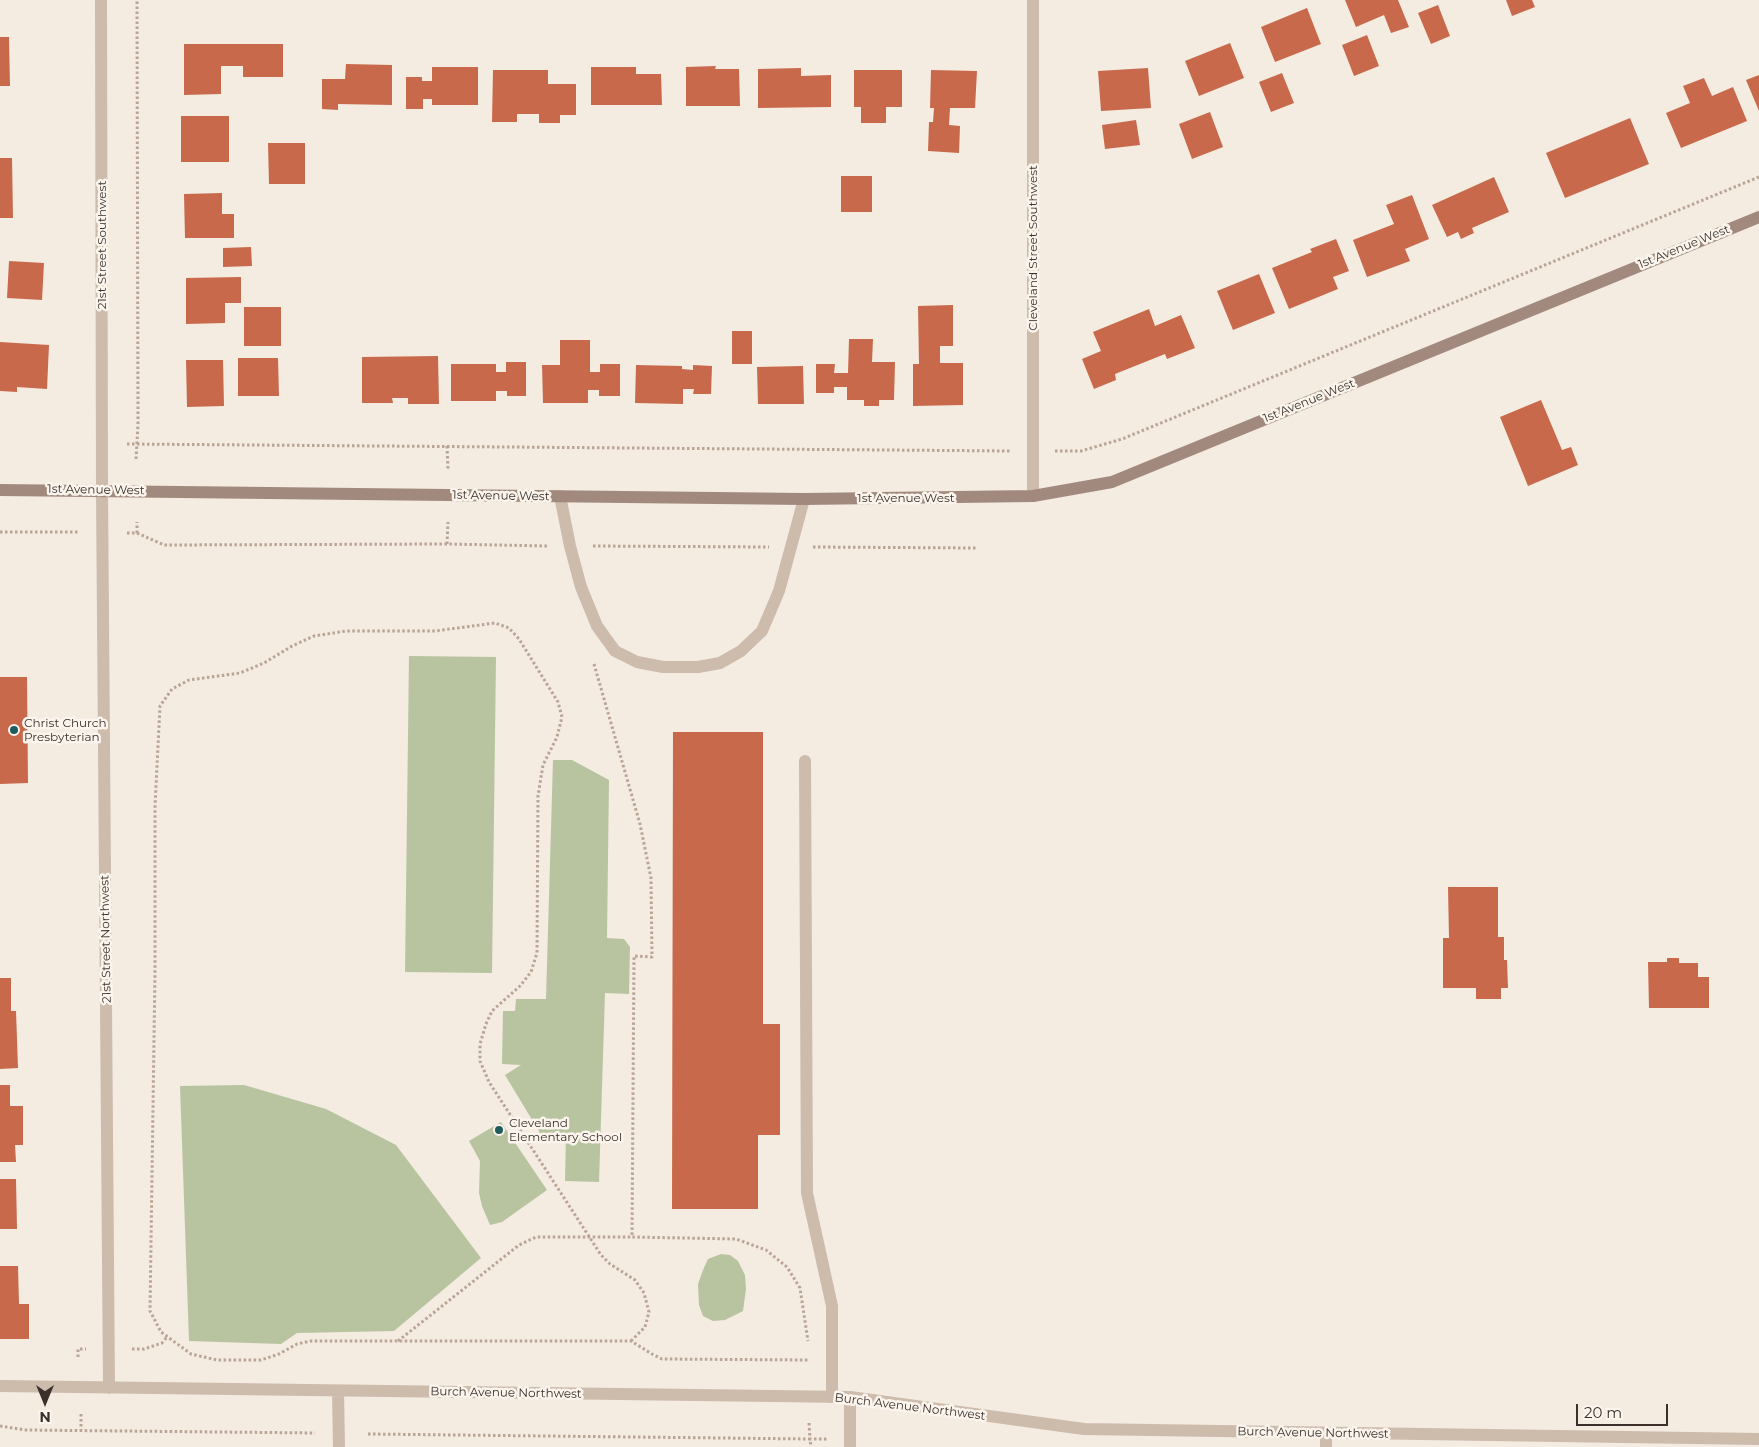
<!DOCTYPE html>
<style>
body{margin:0}
#map{position:relative;width:1759px;height:1447px;overflow:hidden;background:#f4ebe1;font-family:Montserrat,sans-serif}
canvas{display:block}
.north{position:absolute;left:20px;top:1377px;width:50px;height:50px;-webkit-text-stroke:4px #fbf5ee;paint-order:stroke;rotate:180deg;font-size:14px;font-weight:700;line-height:20px;text-align:center;color:#3b302b}
.north::after{content:'';display:block;margin:auto;width:18px;height:22px;background:#3b302b;clip-path:polygon(50% 0,100% 100%,50% 72%,0 100%)}
.scale{position:absolute;left:1576px;top:1404px;width:92px;height:22px;box-sizing:border-box;border:2px solid #3b302b;border-top:0;padding-left:6px;font-size:15px;line-height:18px;white-space:nowrap;color:#3b302b;-webkit-text-stroke:4px #fbf5ee;paint-order:stroke}
</style>
<div id="map">
<canvas width="1759" height="1447"></canvas>
<div class="north">N</div>
<div class="scale">20 m</div>
</div>
<script>
const context = document.querySelector('canvas').getContext('2d');
context.lineJoin = 'round';
function fillPath(path, color) {
  context.fillStyle = color;
  context.fill(path, 'evenodd');
}
function toPath(rows) {
  const path = new Path2D();
  for (const r of rows) {
    path.moveTo(r[0], r[1]);
    for (let i = 2; i < r.length; i += 2) path.lineTo(r[i], r[i + 1]);
  }
  return path;
}
function trace(path, color, width, dash) {
  context.strokeStyle = color;
  context.lineWidth = width;
  context.lineCap = dash ? 'butt' : 'round';
  context.setLineDash(dash || []);
  context.stroke(path);
}
function label(font, color, halo, rows, align = 'center') {
  context.font = font + ' Montserrat,sans-serif';
  context.lineWidth = 5;
  context.setLineDash([]);
  context.textBaseline = 'middle';
  context.strokeStyle = halo;
  context.fillStyle = color;
  for (const [text, x, y, turn = 0] of rows) {
    context.save();
    context.translate(x, y);
    context.rotate((+turn || 0) * Math.PI / 180);
    context.textAlign = isNaN(turn) ? turn : align;
    if (halo) context.strokeText(text, 0, 0);
    context.fillText(text, 0, 0);
    context.restore();
  }
}
fillPath(toPath([
 [409,656,496,657,492,973,405,972],
 [553,760,572,760,609,780,607,938,624,939,630,947,629,994,605,993,599,1182,565,1181,566,1134,540,1133,505,1075,521,1065,502,1064,503,1011,515,1011,516,999,546,999],
 [244,1085,326,1109,396,1145,481,1258,394,1331,297,1333,281,1344,189,1341,180,1086],
 [501,1122,547,1190,502,1222,490,1225,482,1206,479,1193,480,1161,469,1141],
 [721,1254,730,1255,738,1261,745,1275,746,1289,743,1311,725,1320,713,1321,703,1316,699,1305,698,1284,703,1270,708,1259]
]), '#b8c4a0');
fillPath(toPath([
 [1345,0,1398,0,1409,27,1391,33,1384,15,1356,27],
 [1506,0,1532,0,1535,7,1512,16],
 [1438,5,1450,36,1431,44,1418,13],
 [1307,8,1321,44,1275,62,1261,27],
 [1367,35,1379,66,1354,76,1342,45],
 [0,37,9,37,10,86,0,86],
 [1230,43,1244,78,1199,96,1185,61],
 [184,44,283,44,283,77,243,77,243,66,221,66,221,94,184,95],
 [346,64,392,65,392,105,338,104,338,110,322,109,322,79,345,79],
 [716,66,715,69,739,69,740,106,686,106,686,67],
 [432,67,478,67,478,105,432,105,432,99,423,99,423,109,406,109,406,77,422,77,422,81,432,81],
 [591,67,636,67,636,74,661,74,662,105,591,105],
 [801,68,801,76,831,75,831,107,758,108,758,69],
 [1148,68,1151,108,1101,111,1098,71],
 [493,70,548,70,548,84,576,84,576,115,560,115,560,123,539,123,539,114,517,114,517,122,492,122],
 [854,70,902,70,902,107,886,107,886,123,861,123,861,107,854,107],
 [931,70,977,71,975,108,950,108,949,125,960,126,959,153,928,151,929,122,933,122,934,108,930,108],
 [1282,73,1294,103,1271,112,1259,82],
 [1759,75,1759,111,1746,80],
 [1704,78,1712,96,1733,87,1747,121,1681,148,1666,113,1690,103,1683,86],
 [1210,112,1223,147,1192,159,1179,124],
 [181,116,229,116,229,162,181,162],
 [1630,118,1649,164,1565,198,1546,153],
 [1136,120,1140,145,1105,149,1102,125],
 [268,143,305,143,305,184,269,184],
 [0,158,12,158,13,218,0,218],
 [841,176,872,176,872,212,841,212],
 [1494,177,1509,212,1472,228,1474,233,1461,239,1458,232,1447,237,1432,205],
 [222,193,222,214,234,214,234,238,185,238,184,194],
 [1412,195,1429,239,1405,249,1410,261,1367,277,1353,240,1394,224,1386,205],
 [1336,239,1349,271,1333,277,1338,289,1289,309,1272,268,1312,252,1310,249],
 [251,247,252,266,223,267,223,248],
 [9,261,44,263,42,300,7,298],
 [1259,274,1275,313,1233,330,1217,291],
 [241,277,241,303,225,303,225,323,186,324,186,278],
 [953,305,953,346,940,346,940,363,963,363,963,405,913,406,913,364,919,364,918,306],
 [244,307,281,307,281,346,244,346],
 [1149,309,1155,326,1181,315,1195,348,1167,359,1165,354,1115,374,1116,380,1094,389,1082,359,1101,351,1093,332],
 [732,331,752,331,752,364,732,364],
 [849,339,873,339,872,362,895,362,894,400,879,400,879,406,864,406,864,400,847,400,847,387,834,387,834,393,816,393,816,364,835,364,834,373,848,373],
 [560,340,590,340,590,372,600,372,600,364,620,364,620,396,599,396,599,390,588,390,588,403,543,403,542,365,560,365],
 [0,342,49,345,47,389,17,387,17,392,0,391],
 [438,356,439,404,408,404,408,398,392,398,393,403,362,403,362,357],
 [238,358,278,358,279,396,238,396],
 [186,360,223,360,224,406,187,407],
 [506,362,526,362,526,396,507,396,507,391,496,391,496,401,451,401,451,364,496,364,496,372,506,372],
 [636,365,682,366,682,369,693,370,693,365,712,366,711,394,693,394,694,389,683,389,683,404,635,403],
 [803,366,804,404,758,404,757,367],
 [1541,400,1562,450,1571,447,1578,465,1528,486,1500,417],
 [0,677,27,677,28,783,0,784],
 [673,732,763,732,763,1024,780,1024,780,1135,758,1135,758,1209,672,1209],
 [1448,887,1498,887,1498,937,1504,937,1504,960,1507,960,1508,988,1501,988,1501,999,1476,999,1476,988,1443,988,1443,938,1449,938],
 [1667,958,1679,958,1679,963,1698,963,1698,977,1709,977,1709,1008,1649,1008,1648,962,1667,962],
 [0,978,11,978,11,1011,16,1011,18,1068,0,1069],
 [0,1085,10,1085,10,1106,23,1106,23,1145,15,1145,16,1162,0,1162],
 [0,1179,16,1179,17,1229,0,1229],
 [0,1266,18,1266,19,1304,29,1304,29,1339,0,1339]
]), '#c8694b');
trace(toPath([
 [127,444,1012,451],
 [447,446,448,469],
 [1055,451,1081,451,1122,439,1759,177],
 [136,459,138,425,137,0],
 [0,532,80,532],
 [127,533,137,533,137,522],
 [137,533,164,545,447,544,548,546],
 [447,544,448,522],
 [593,546,769,547],
 [813,547,976,548],
 [594,664,640,824,651,878,652,957,634,956,632,1237,736,1239,766,1250,787,1267,800,1288,808,1341],
 [398,1341,519,1245,536,1237,632,1237],
 [631,1341,645,1327,649,1312,644,1293,635,1280,610,1264,601,1255,489,1082,480,1061,480,1044,486,1024,492,1011,520,986,531,972,537,953,538,796,543,765,557,737,562,717,558,702,519,639,509,628,495,623,435,631,346,631,314,636,292,646,264,663,240,673,189,680,172,689,160,706,155,806,155,972,150,1311,161,1332,191,1354,217,1360,261,1360,279,1354,297,1344,311,1341,631,1341,652,1354,662,1359,809,1360],
 [132,1349,144,1349,162,1343,167,1337],
 [78,1357,78,1349,86,1349],
 [81,1414,81,1430],
 [809,1423,810,1439,828,1439],
 [0,1426,26,1430,315,1433],
 [368,1434,810,1439,811,1447]
]), '#b9a596', 3, [2.5, 2.5]);
trace(toPath([
 [560,496,570,546,581,587,597,626,615,651,637,662,663,667,698,667,720,663,741,651,762,631,779,591,804,499],
 [805,761,807,1193,832,1306,832,1397]
]), '#cdbbac', 12);
trace(toPath([
 [101,0,102,490,109,1388],
 [1033,496,1033,0],
 [0,1386,850,1397,1084,1429,1759,1439],
 [338,1391,339,1447],
 [1326,1433,1326,1447],
 [850,1447,850,1397]
]), '#cdbbac', 12);
trace(toPath([
 [0,490,804,499,1033,496,1112,482,1759,217]
]), '#a18a7d', 12);
for (const [x, y, r, color] of [
 [14,730,5,"#1f5a5e"],
 [499,1130,5,"#1f5a5e"]
]) {
  const dot = new Path2D();
  dot.arc(x, y, r, 0, 2 * Math.PI);
  context.fillStyle = color;
  context.fill(dot);
  trace(dot, '#fbf5ee', 2);
}
label('12px', '#3b302b', '#fbf5ee', [
 ["21st Street Southwest",102,245,-90],
 ["1st Avenue West",1684,247,-22],
 ["Cleveland Street Southwest",1033,248,-90],
 ["1st Avenue West",1309,401,-22],
 ["1st Avenue West",96,490,1],
 ["1st Avenue West",501,496,1],
 ["1st Avenue West",906,498],
 ["21st Street Northwest",106,939,-91],
 ["Burch Avenue Northwest",506,1393,1],
 ["Burch Avenue Northwest",910,1407,7],
 ["Burch Avenue Northwest",1313,1433,1]
]);
label('12px', '#3b302b', '#fbf5ee', [
 ["Christ Church",24,723],
 ["Presbyterian",24,737],
 ["Cleveland",509,1123],
 ["Elementary School",509,1137]
], 'left');
</script>
